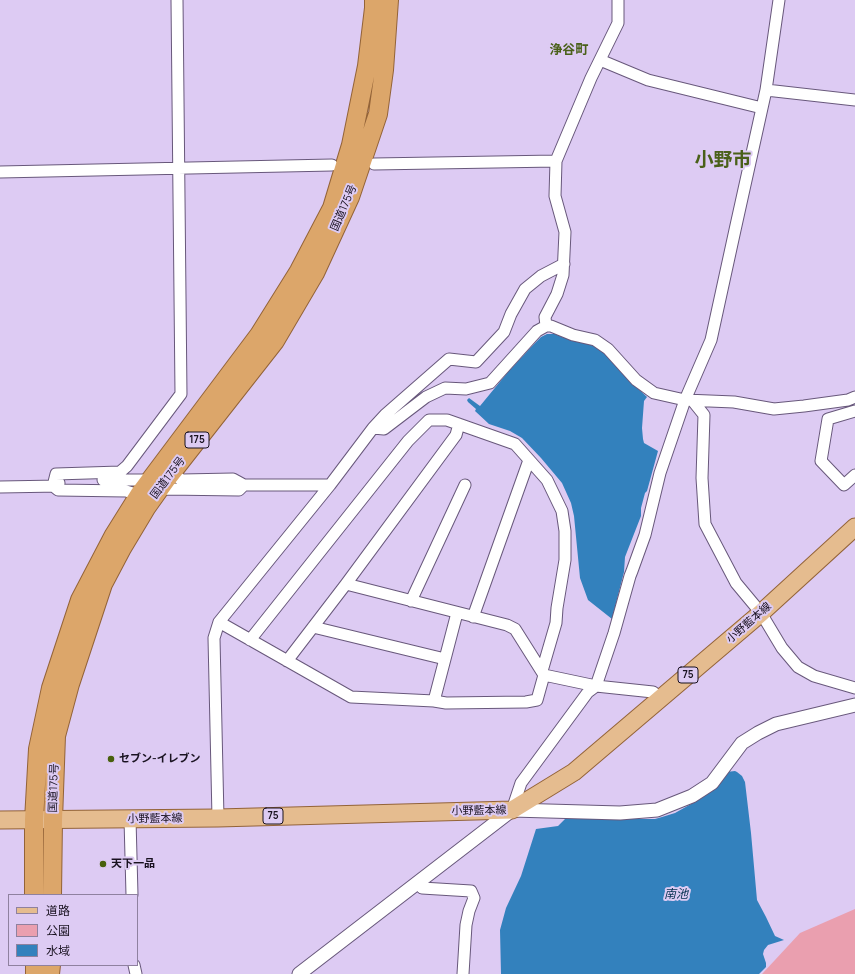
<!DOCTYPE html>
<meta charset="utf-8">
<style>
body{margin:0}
#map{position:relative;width:855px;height:974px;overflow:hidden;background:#ddcbf3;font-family:Manrope,"Noto Sans JP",sans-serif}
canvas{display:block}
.legend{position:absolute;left:8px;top:894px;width:130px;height:72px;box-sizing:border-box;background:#ddcbf3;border:1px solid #8f819f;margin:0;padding:5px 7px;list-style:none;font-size:12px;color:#191220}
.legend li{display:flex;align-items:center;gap:8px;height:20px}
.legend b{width:20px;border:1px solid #8f819f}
</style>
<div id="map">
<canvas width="855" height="974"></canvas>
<ul class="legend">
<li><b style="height:5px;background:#e5bc8f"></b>道路</li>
<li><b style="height:11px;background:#ea9faf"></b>公園</li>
<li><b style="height:11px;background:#3381bd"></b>水域</li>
</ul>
</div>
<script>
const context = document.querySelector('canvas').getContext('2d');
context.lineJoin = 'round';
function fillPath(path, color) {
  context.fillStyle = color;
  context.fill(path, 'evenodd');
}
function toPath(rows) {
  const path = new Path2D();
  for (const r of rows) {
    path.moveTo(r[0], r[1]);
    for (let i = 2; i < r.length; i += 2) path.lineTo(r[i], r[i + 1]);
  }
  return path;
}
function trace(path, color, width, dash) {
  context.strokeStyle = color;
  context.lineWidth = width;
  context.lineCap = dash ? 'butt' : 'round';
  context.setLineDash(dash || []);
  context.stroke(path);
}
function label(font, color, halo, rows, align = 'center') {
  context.font = font + ' Manrope,"Noto Sans JP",sans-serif';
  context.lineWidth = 4;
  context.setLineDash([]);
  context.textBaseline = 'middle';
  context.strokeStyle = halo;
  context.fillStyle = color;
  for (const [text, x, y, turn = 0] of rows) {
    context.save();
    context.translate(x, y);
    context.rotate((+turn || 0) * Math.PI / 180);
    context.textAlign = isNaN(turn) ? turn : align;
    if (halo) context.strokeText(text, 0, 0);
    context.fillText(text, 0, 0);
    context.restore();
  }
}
fillPath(toPath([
 [855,909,855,974,762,974,800,933]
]), '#ea9faf');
fillPath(toPath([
 [547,334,555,334,562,337,598,347,607,353,630,381,647,397,644,401,642,428,643,439,644,443,658,451,647,491,645,493,641,508,641,516,625,557,624,572,612,619,588,600,580,578,574,516,571,503,562,483,541,458,522,438,510,431,489,424,475,411,476,409,468,402,467,400,469,398,480,406,508,372,534,344,541,337],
 [735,771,737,772,742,776,745,782,751,833,757,900,766,917,775,936,784,940,768,945,764,950,763,954,766,963,766,967,759,974,501,974,500,930,506,908,521,876,536,829,558,826,565,819,655,819,662,817,675,813,700,799,712,790,726,772]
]), '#3381bd');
trace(toPath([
 [129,486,149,485]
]), '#b6a6c9', 11, [11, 5.5]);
const minor = toPath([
 [600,60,648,80,762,108],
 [766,90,855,100],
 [374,164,556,161],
 [0,172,332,165],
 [546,326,545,317,557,294,563,275,565,232,555,196,556,161,591,78,618,23,618,0],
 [692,400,704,415,702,478,705,524,736,583,761,613,782,648,798,667,814,676,855,688],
 [855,411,828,419,821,461,844,485,855,475],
 [373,428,384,429,426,397,445,388,466,389,490,383,537,331,546,326,551,326,573,335,595,340,608,349,636,380,654,393,685,400,734,402,774,409,804,406,848,400,855,397],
 [103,480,151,480],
 [59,483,53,486,58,490,126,491,139,495],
 [236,485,330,485],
 [53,486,56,474,120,472,127,466,181,394,177,0],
 [0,487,59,486],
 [158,491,167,489,239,490,244,485,233,479,182,480,171,473],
 [346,584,507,625,515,629,544,675,596,686,653,692,661,699],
 [411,601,465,485],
 [473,617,529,460],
 [219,622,351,697,434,701,457,613],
 [313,627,445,659],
 [250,640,408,441,429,420,447,420,515,444,547,480,562,511,565,531,565,560,557,608,556,623,542,671],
 [287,661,346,584,456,435,459,424],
 [434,701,446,703,526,702,537,700,544,675],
 [512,810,521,783,588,692,596,686,614,633,630,576,632,571,645,535,660,473,685,400,711,340,735,230,766,90,779,0],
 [218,818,214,638,219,622,330,485,373,428,385,415,449,359,476,362,504,332,511,314,525,289,541,276,564,264],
 [130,819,132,895],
 [418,883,422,888,471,891,474,898,469,911,466,925,463,974],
 [134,965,136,974]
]);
const tertiary = toPath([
 [299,974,512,810,620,813,657,810,692,796,712,783,742,743,758,733,776,724,855,705]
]);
const primary = toPath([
 [0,820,218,818,512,810,574,772,761,613,855,527]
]);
const trunk = toPath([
 [34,895,34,820,38,749,51,688,80,600,114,535,139,495,259,335,299,271,332,208,351,145,367,66,374,8,374,0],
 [52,895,53,820,56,736,70,684,103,584,122,548,146,508,166,480,275,341,315,273,350,197,378,114,384,70,389,0],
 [35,965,35,974],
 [50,974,51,965]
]);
trace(minor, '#68587b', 13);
trace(tertiary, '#68587b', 15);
trace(primary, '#936338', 19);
trace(trunk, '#936338', 20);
trace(minor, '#fff', 11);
trace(tertiary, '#fff', 13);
trace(primary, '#e5bc8f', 17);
trace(trunk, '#dca66a', 18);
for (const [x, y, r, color] of [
 [111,759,4,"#48600c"],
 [103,864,4,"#48600c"]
]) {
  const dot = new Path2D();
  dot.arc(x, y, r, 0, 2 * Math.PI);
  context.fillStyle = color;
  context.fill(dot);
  trace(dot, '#ddcbf3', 1.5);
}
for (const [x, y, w] of [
 [197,440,24],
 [688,675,20],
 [273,816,20]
]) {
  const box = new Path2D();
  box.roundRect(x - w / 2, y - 8, w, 16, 3);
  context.fillStyle = '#ddcbf3';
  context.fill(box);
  trace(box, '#191220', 1);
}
label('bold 10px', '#191220', null, [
 ["175",197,440],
 ["75",688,675],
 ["75",273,816]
]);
label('11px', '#191220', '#ddcbf3', [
 ["国道175号",344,208,-67],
 ["国道175号",168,478,-53],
 ["小野藍本線",749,623,-41],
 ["国道175号",54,788,-88],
 ["小野藍本線",479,811,-1],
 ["小野藍本線",155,819,-1]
]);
label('bold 11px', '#191220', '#ddcbf3', [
 ["セブン-イレブン",119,759],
 ["天下一品",111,864]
], 'left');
label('italic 12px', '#022e4d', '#ddcbf3', [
 ["南池",676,895]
]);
label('bold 13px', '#4a6019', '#ddcbf3', [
 ["浄谷町",569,50]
]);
label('bold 19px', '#4a6019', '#ddcbf3', [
 ["小野市",723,161]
]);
</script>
